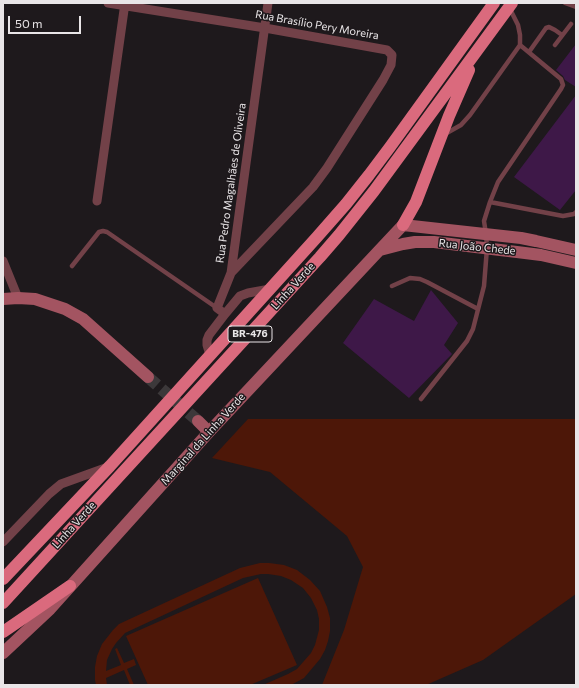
<!DOCTYPE html>
<meta charset="utf-8">
<style>
body{margin:0}
#map{position:relative;width:579px;height:688px;overflow:hidden;background:#1e191c;font-family:Commissioner,sans-serif}
canvas{display:block}
.frame{position:absolute;inset:0;border:4px solid #e9e5e7;pointer-events:none}
.scale{position:absolute;left:8px;top:16px;width:73px;height:18px;box-sizing:border-box;border:2px solid #e9e5e7;border-top:0;padding-left:5px;font-size:12px;line-height:14px;white-space:nowrap;color:#e9e5e7;-webkit-text-stroke:3px #1e191c;paint-order:stroke}
</style>
<div id="map">
<canvas width="579" height="688"></canvas>
<div class="frame"></div>
<div class="scale">50 m</div>
</div>
<script>
const context = document.querySelector('canvas').getContext('2d');
context.lineJoin = 'round';
function fillPath(path, color) {
  context.fillStyle = color;
  context.fill(path, 'evenodd');
}
function toPath(rows) {
  const path = new Path2D();
  for (const r of rows) {
    path.moveTo(r[0], r[1]);
    for (let i = 2; i < r.length; i += 2) path.lineTo(r[i], r[i + 1]);
  }
  return path;
}
function trace(path, color, width, dash) {
  context.strokeStyle = color;
  context.lineWidth = width;
  context.lineCap = dash ? 'butt' : 'round';
  context.setLineDash(dash || []);
  context.stroke(path);
}
function label(font, color, halo, rows, align = 'center') {
  context.font = font + ' Commissioner,sans-serif';
  context.lineWidth = 3;
  context.setLineDash([]);
  context.textBaseline = 'middle';
  context.strokeStyle = halo;
  context.fillStyle = color;
  for (const [text, x, y, turn = 0] of rows) {
    context.save();
    context.translate(x, y);
    context.rotate((+turn || 0) * Math.PI / 180);
    context.textAlign = isNaN(turn) ? turn : align;
    if (halo) context.strokeText(text, 0, 0);
    context.fillText(text, 0, 0);
    context.restore();
  }
}
fillPath(toPath([
 [248,419,576,419,576,594,483,660,426,685,322,685,344,630,363,567,347,536,270,472,212,458],
 [260,563,269,563,284,565,297,570,310,580,320,591,327,607,330,618,330,631,328,641,325,650,320,659,304,678,291,685,263,685,288,674,297,669,311,653,315,645,319,630,319,619,317,610,311,598,303,588,291,580,281,576,268,574,261,574,243,578,125,633,116,643,112,649,107,660,106,671,121,665,115,649,117,648,124,663,134,659,136,665,127,669,134,685,130,685,124,670,106,678,107,685,96,685,95,680,95,667,97,656,102,644,113,630,119,624,240,568],
 [258,578,297,665,250,685,148,685,126,636]
]), '#4d1708');
fillPath(toPath([
 [576,44,576,87,565,80,563,76,556,70],
 [576,95,576,190,560,210,514,177],
 [431,290,458,323,444,345,452,354,409,398,343,343,374,299,414,321]
]), '#3e1848');
trace(toPath([
 [148,377,198,421]
]), '#3c383a', 12, [12, 6]);
trace(toPath([
 [565,3,576,7],
 [510,9,518,25,520,35,520,45],
 [555,45,571,24],
 [529,52,546,28,549,27,555,30,562,35],
 [490,202,563,216,574,214,576,212],
 [72,266,99,232,103,231,107,232,217,308],
 [392,286,410,278,420,279,427,282,478,309],
 [421,399,467,341,473,329,484,286,487,248,486,234,484,221,490,202,498,182,561,89,563,85,561,79,520,45,470,115,461,125,445,134]
]), '#724148', 4.5);
trace(toPath([
 [108,3,265,28,387,50,392,55,391,65,383,80,327,168,313,187,231,273],
 [97,201,125,3],
 [3,261,18,298],
 [225,314,217,308,231,273,268,3],
 [210,355,207,345,207,340,209,335,225,314,240,296,248,293,270,289],
 [3,542,49,494,61,484,108,467]
]), '#724148', 9);
trace(toPath([
 [380,250,403,244,415,242,434,242,525,253,541,255,576,263],
 [3,299,18,298,35,299,65,309,83,319,148,377],
 [198,421,209,432],
 [3,653,50,609,209,432,403,225,521,238,536,241,576,250]
]), '#a35461', 12);
trace(toPath([
 [403,225,416,202,449,116,469,70],
 [3,579,110,466,317,237,346,204,369,175,390,147,494,3],
 [3,603,320,257,339,235,374,191,512,3],
 [3,632,70,586]
]), '#da6a7d', 12);
for (const [x, y, w] of [
 [250,334,44]
]) {
  const box = new Path2D();
  box.roundRect(x - w / 2, y - 8, w, 16, 3);
  context.fillStyle = '#1e191c';
  context.fill(box);
  trace(box, '#e9e5e7', 1);
}
label('bold 10px', '#e9e5e7', null, [
 ["BR-476",250,334]
]);
label('11px', '#e9e5e7', '#1e191c', [
 ["Rua Brasílio Pery Moreira",317,25,10],
 ["Rua Pedro Magalhães de Oliveira",231,183,-82],
 ["Rua João Chede",477,247,6],
 ["Linha Verde",293,286,-48],
 ["Marginal da Linha Verde",203,439,-48],
 ["Linha Verde",74,525,-48]
]);
</script>
